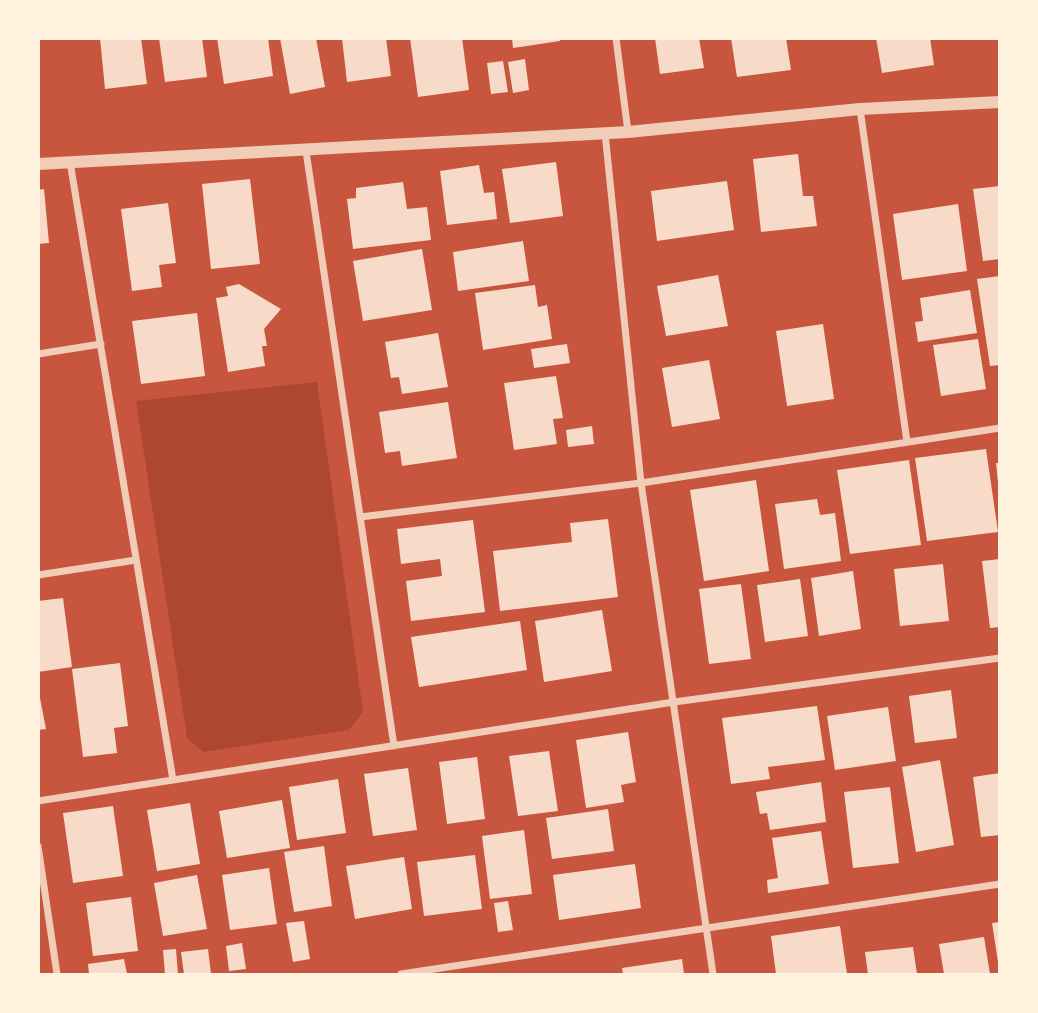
<!DOCTYPE html>
<style>
body{margin:0}
#map{position:relative;width:1038px;height:1013px;overflow:hidden;background:#c8553d;font-family:Overpass,sans-serif}
canvas{display:block}
.frame{position:absolute;inset:0;border:40px solid #fff3e0;pointer-events:none}
</style>
<div id="map">
<canvas width="1038" height="1013"></canvas>
<div class="frame"></div>
</div>
<script>
const context = document.querySelector('canvas').getContext('2d');
context.lineJoin = 'round';
function fillPath(path, color) {
  context.fillStyle = color;
  context.fill(path, 'evenodd');
}
function toPath(rows) {
  const path = new Path2D();
  for (const r of rows) {
    path.moveTo(r[0], r[1]);
    for (let i = 2; i < r.length; i += 2) path.lineTo(r[i], r[i + 1]);
  }
  return path;
}
function trace(path, color, width, dash) {
  context.strokeStyle = color;
  context.lineWidth = width;
  context.lineCap = dash ? 'butt' : 'round';
  context.setLineDash(dash || []);
  context.stroke(path);
}
fillPath(toPath([
 [317,382,363,712,349,730,203,752,187,738,136,401]
]), '#ae4732');
fillPath(toPath([
 [100,38,141,38,147,84,105,89],
 [159,38,202,38,207,77,165,82],
 [217,38,268,38,273,76,224,84],
 [280,38,316,38,325,87,290,94],
 [342,38,386,38,391,76,347,82],
 [410,38,462,38,469,90,418,97],
 [512,38,560,38,560,41,513,48],
 [655,38,699,38,704,68,660,74],
 [731,38,786,38,791,70,737,77],
 [876,38,930,38,934,65,882,73],
 [525,59,529,90,513,93,508,62],
 [503,61,508,92,491,94,487,63],
 [798,154,803,196,813,196,817,226,761,232,753,159],
 [556,162,563,216,510,223,502,169],
 [479,165,484,193,494,192,497,219,447,225,440,171],
 [250,179,260,264,211,269,202,184],
 [727,181,734,230,657,241,651,191],
 [403,182,407,209,427,207,431,240,353,249,347,199,356,198,356,188],
 [1000,186,1000,259,983,261,973,189],
 [44,189,49,243,38,244,38,190],
 [168,203,176,263,159,265,162,287,132,291,121,209],
 [958,204,967,271,902,280,893,214],
 [523,241,529,281,458,291,453,252],
 [422,249,432,310,363,321,353,261],
 [718,275,728,326,666,336,657,286],
 [1000,276,1000,365,990,366,977,279],
 [239,284,281,309,264,329,267,346,262,346,265,366,228,372,216,298,228,296,226,287],
 [535,285,538,307,547,305,552,339,483,350,475,293],
 [970,290,977,333,918,342,915,322,923,321,920,298],
 [197,313,205,376,141,384,132,321],
 [823,324,834,399,787,406,776,331],
 [438,333,448,387,402,394,399,377,391,378,385,342],
 [978,339,986,389,941,396,933,345],
 [567,344,570,363,534,368,531,349],
 [709,360,720,419,672,427,662,368],
 [556,376,563,418,553,419,557,444,514,450,504,383],
 [448,402,457,458,402,466,400,451,385,453,379,412],
 [592,426,594,444,568,447,566,430],
 [986,449,998,532,927,541,915,458],
 [909,460,921,545,850,554,837,470],
 [996,463,1000,463,1000,483,998,483],
 [756,480,769,571,704,581,690,490],
 [817,499,820,515,835,513,841,561,784,569,775,504],
 [608,519,618,597,500,611,493,551,572,542,570,523],
 [473,520,485,612,411,621,406,581,442,576,440,559,401,564,397,529],
 [1000,559,1000,627,990,628,982,561],
 [943,564,949,621,900,626,894,569],
 [853,571,861,629,819,636,811,578],
 [800,579,808,636,765,642,757,585],
 [741,584,751,659,709,664,699,589],
 [63,598,72,667,38,672,38,601],
 [602,610,612,671,544,682,535,621],
 [520,621,527,670,419,687,411,637],
 [120,663,128,726,114,728,117,753,83,757,72,669],
 [38,688,46,729,38,730],
 [951,690,957,738,915,743,909,696],
 [817,706,825,760,768,767,770,779,731,784,722,718],
 [888,707,896,761,835,770,827,716],
 [628,732,636,782,621,785,624,802,586,808,576,740],
 [549,751,558,811,518,816,509,756],
 [477,757,485,819,447,824,439,762],
 [940,760,954,845,916,852,902,767],
 [408,768,417,830,373,836,364,774],
 [1000,773,1000,835,981,837,973,777],
 [338,779,346,833,297,840,289,787],
 [821,782,826,822,770,830,767,813,760,814,756,792],
 [890,787,899,863,853,868,844,792],
 [282,800,290,848,227,858,219,811],
 [190,803,200,864,157,871,147,810],
 [113,806,123,876,73,883,63,813],
 [608,809,614,851,552,859,546,818],
 [524,830,532,894,490,899,482,836],
 [821,831,829,884,768,893,767,880,778,878,772,838],
 [324,846,332,906,294,912,284,852],
 [475,855,482,909,424,916,417,862],
 [404,857,412,909,355,919,346,866],
 [635,864,641,908,559,920,553,875],
 [269,868,277,924,230,930,222,875],
 [197,875,207,929,163,936,154,883],
 [131,897,138,951,93,956,86,903],
 [508,901,513,930,498,932,494,903],
 [304,921,310,959,293,962,286,923],
 [1000,922,1000,962,998,962,992,923],
 [840,926,847,974,776,974,771,936],
 [984,937,990,974,944,974,939,944],
 [242,943,246,969,229,971,226,946],
 [913,947,917,974,868,974,865,952],
 [176,949,178,974,165,974,163,950],
 [208,949,211,974,184,974,181,952],
 [124,959,127,974,89,974,88,964],
 [682,959,684,974,623,974,622,968]
]), '#f7dbc8');
trace(toPath([
 [616,38,628,132],
 [860,109,907,442],
 [605,133,641,483,713,974],
 [306,151,394,746],
 [70,162,173,780],
 [38,354,101,344],
 [360,517,641,483,1000,428],
 [38,575,136,560],
 [38,801,674,702,1000,658],
 [38,846,57,974],
 [401,974,1000,884]
]), '#f1ccb7', 7);
trace(toPath([
 [38,164,628,132,860,109,1000,102]
]), '#f1ccb7', 12);
</script>
